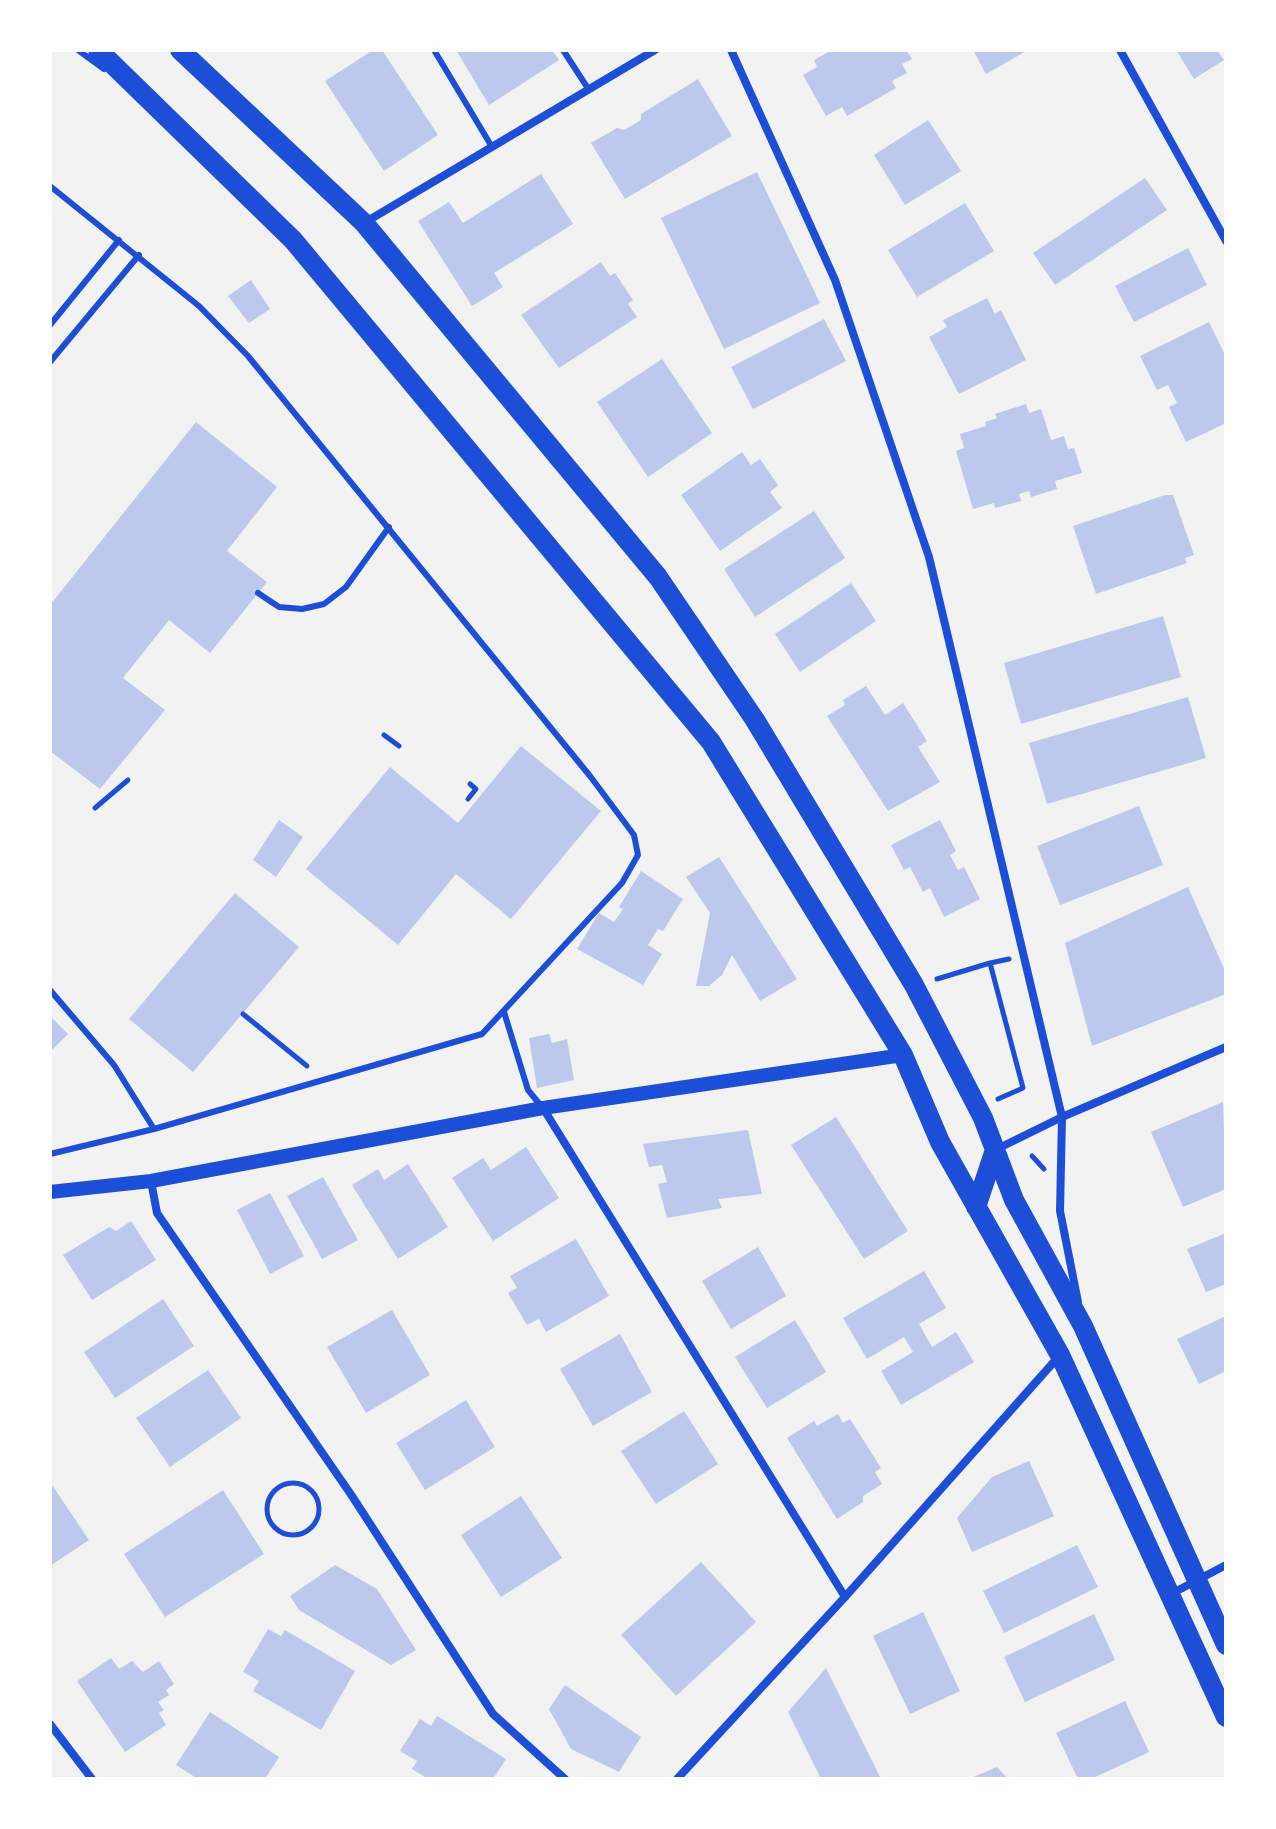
<!DOCTYPE html>
<style>
body{margin:0}
#map{position:relative;width:1276px;height:1829px;overflow:hidden;background:#f2f2f2;font-family:"Crimson Pro",serif}
canvas{display:block}
.frame{position:absolute;inset:0;border:52px solid #fff;pointer-events:none}
</style>
<div id="map">
<canvas width="1276" height="1829"></canvas>
<div class="frame"></div>
</div>
<script>
const context = document.querySelector('canvas').getContext('2d');
context.lineJoin = 'round';
function fillPath(path, color) {
  context.fillStyle = color;
  context.fill(path, 'evenodd');
}
function toPath(rows) {
  const path = new Path2D();
  for (const r of rows) {
    if (r.length === 3) {
      path.moveTo(r[0] + r[2], r[1]);
      path.arc(r[0], r[1], r[2], 0, 2 * Math.PI);
      continue;
    }
    path.moveTo(r[0], r[1]);
    for (let i = 2; i < r.length; i += 2) path.lineTo(r[i], r[i + 1]);
  }
  return path;
}
function trace(path, color, width, dash) {
  context.strokeStyle = color;
  context.lineWidth = width;
  context.lineCap = dash ? 'butt' : 'round';
  context.setLineDash(dash || []);
  context.stroke(path);
}
fillPath(toPath([
 [373,50,382,50,438,135,384,171,325,81],
 [456,50,552,50,559,60,489,105],
 [832,50,906,50,912,59,902,64,907,73,892,81,896,88,847,116,842,107,826,116,803,75,817,67,814,60],
 [973,50,1028,50,986,74],
 [1176,50,1217,50,1224,60,1194,79],
 [698,79,732,136,625,199,591,143,617,128,624,130,641,120,641,114],
 [928,120,961,171,905,205,874,155],
 [757,172,820,303,724,349,661,218],
 [541,174,573,224,494,273,503,287,472,306,418,221,449,202,463,223],
 [1145,178,1167,210,1055,285,1033,253],
 [965,203,994,251,917,297,888,250],
 [1188,248,1207,285,1134,322,1115,286],
 [601,262,610,276,615,273,633,300,628,304,637,317,559,368,521,315],
 [251,280,270,309,249,323,228,296],
 [987,298,995,314,1001,310,1026,360,959,394,929,337,947,327,943,320],
 [824,319,846,361,753,409,731,367],
 [1209,322,1226,357,1226,423,1186,442,1169,407,1177,403,1168,385,1157,390,1140,356],
 [662,359,712,433,648,477,597,402],
 [1026,404,1029,413,1041,409,1051,440,1064,436,1068,449,1074,448,1082,473,1055,481,1057,489,1031,497,1029,491,1019,494,1021,501,995,508,994,503,973,509,956,451,964,448,960,434,986,426,985,422,997,418,995,414],
 [196,422,277,487,227,551,267,582,210,653,169,620,123,678,165,710,100,789,50,751,50,605],
 [742,452,751,465,760,459,778,485,770,492,782,508,720,551,681,495],
 [1165,495,1173,495,1194,555,1185,558,1187,563,1096,594,1073,526],
 [814,511,845,558,755,617,724,569],
 [851,583,876,621,800,672,775,634],
 [1163,616,1181,677,1021,724,1004,663],
 [866,686,885,715,903,703,927,741,918,747,940,782,888,811,827,716,845,705,843,700],
 [1188,697,1206,758,1047,804,1029,743],
 [521,746,601,811,511,919,456,874,398,945,306,869,390,767,458,823],
 [1139,806,1163,865,1060,905,1037,846],
 [279,820,303,837,276,877,253,860],
 [940,820,956,851,950,855,958,870,964,867,980,899,944,917,930,888,923,892,910,867,904,870,891,845],
 [719,857,797,979,760,1001,732,955,722,975,709,986,696,986,710,913,686,877],
 [641,871,683,899,663,931,658,929,648,945,662,954,643,985,577,949,599,913,614,922,623,909,619,907],
 [1188,887,1226,973,1226,994,1092,1046,1065,943],
 [235,893,299,947,193,1072,129,1019],
 [50,1016,68,1034,50,1052],
 [549,1034,552,1043,567,1039,574,1080,537,1088,529,1038],
 [1223,1102,1226,1189,1183,1207,1151,1132],
 [836,1117,908,1231,864,1259,791,1145],
 [748,1130,762,1194,718,1199,722,1208,667,1218,658,1184,667,1182,662,1165,649,1167,643,1144],
 [526,1147,559,1198,493,1241,452,1178,483,1158,491,1170],
 [408,1164,448,1227,398,1259,352,1185,378,1169,384,1180],
 [323,1177,358,1240,322,1259,287,1196],
 [270,1193,304,1256,270,1274,237,1210],
 [131,1221,156,1260,92,1300,63,1255,109,1227,116,1231],
 [1226,1233,1226,1284,1206,1292,1187,1249],
 [576,1239,609,1296,546,1332,539,1319,527,1325,508,1293,517,1288,510,1276],
 [758,1247,786,1296,731,1329,702,1281],
 [924,1271,946,1308,919,1324,932,1347,956,1332,974,1362,901,1405,881,1371,913,1352,904,1337,867,1359,843,1318],
 [163,1299,194,1346,115,1398,84,1352],
 [392,1310,430,1375,366,1413,327,1347],
 [1226,1316,1226,1371,1199,1384,1177,1339],
 [795,1320,826,1372,767,1408,735,1357],
 [620,1334,652,1392,593,1426,560,1369],
 [208,1370,241,1418,170,1467,136,1418],
 [466,1400,495,1447,425,1490,396,1443],
 [684,1411,718,1464,656,1504,621,1451],
 [838,1414,843,1423,850,1419,881,1468,875,1472,882,1484,863,1496,863,1502,837,1519,787,1438,814,1421,817,1426],
 [1029,1461,1054,1516,972,1552,957,1518,992,1477],
 [50,1482,89,1540,50,1566],
 [223,1490,264,1554,165,1617,124,1554],
 [521,1496,562,1558,501,1597,461,1535],
 [1077,1545,1098,1587,1004,1633,983,1591],
 [701,1562,756,1622,676,1696,621,1635],
 [335,1565,377,1589,416,1650,391,1665,299,1610,290,1596],
 [923,1612,960,1691,910,1714,873,1636],
 [1094,1614,1115,1660,1025,1702,1004,1657],
 [268,1629,281,1636,285,1630,355,1671,321,1730,253,1691,259,1681,243,1672],
 [111,1658,119,1669,132,1661,143,1672,159,1661,174,1684,166,1690,169,1695,158,1702,164,1710,159,1713,166,1725,125,1752,77,1681],
 [826,1668,881,1779,821,1779,788,1712],
 [565,1685,641,1737,619,1772,571,1749,549,1709],
 [1125,1701,1149,1752,1091,1779,1078,1779,1056,1733],
 [210,1712,279,1757,265,1779,198,1779,176,1765],
 [437,1716,506,1759,493,1779,428,1779,412,1769,417,1761,400,1751,420,1719,431,1726],
 [997,1767,1008,1779,969,1779]
]), '#bdc9ec');
trace(toPath([
 [384,735,399,746],
 [468,799,476,789,470,784],
 [95,808,128,780],
 [990,963,1009,959],
 [937,979,990,963,1023,1088,998,1099],
 [243,1014,307,1066],
 [1032,1156,1044,1169],
 [293,1509,26]
]), '#1d4ed8', 5);
trace(toPath([
 [78,50,104,69],
 [434,50,492,147],
 [563,50,589,90],
 [50,186,199,306,248,356,590,776,634,835,638,855,622,883,482,1034,154,1129,50,1154],
 [50,325,119,240],
 [50,362,139,255],
 [258,593,279,607,302,609,324,604,346,587,389,527],
 [50,990,114,1065,154,1129],
 [504,1012,528,1090,542,1107]
]), '#1d4ed8', 6);
trace(toPath([
 [731,50,835,280,929,557,1062,1117,1060,1211,1078,1302],
 [1120,50,1226,241],
 [364,223,655,50],
 [543,1108,845,1597],
 [997,1149,1062,1117,1226,1047],
 [151,1181,157,1213,352,1496,493,1714,565,1779],
 [1171,1594,1226,1565],
 [50,1724,92,1779],
 [677,1779,845,1597,1060,1355]
]), '#1d4ed8', 8);
trace(toPath([
 [50,1192,151,1181,543,1108,903,1055]
]), '#1d4ed8', 14);
trace(toPath([
 [98,50,293,240,711,742,903,1055,940,1142,1060,1355,1226,1717],
 [180,50,364,223,658,577,755,720,914,985,983,1118,1014,1200,1083,1326,1226,1645],
 [976,1207,995,1150]
]), '#1d4ed8', 20);
</script>
